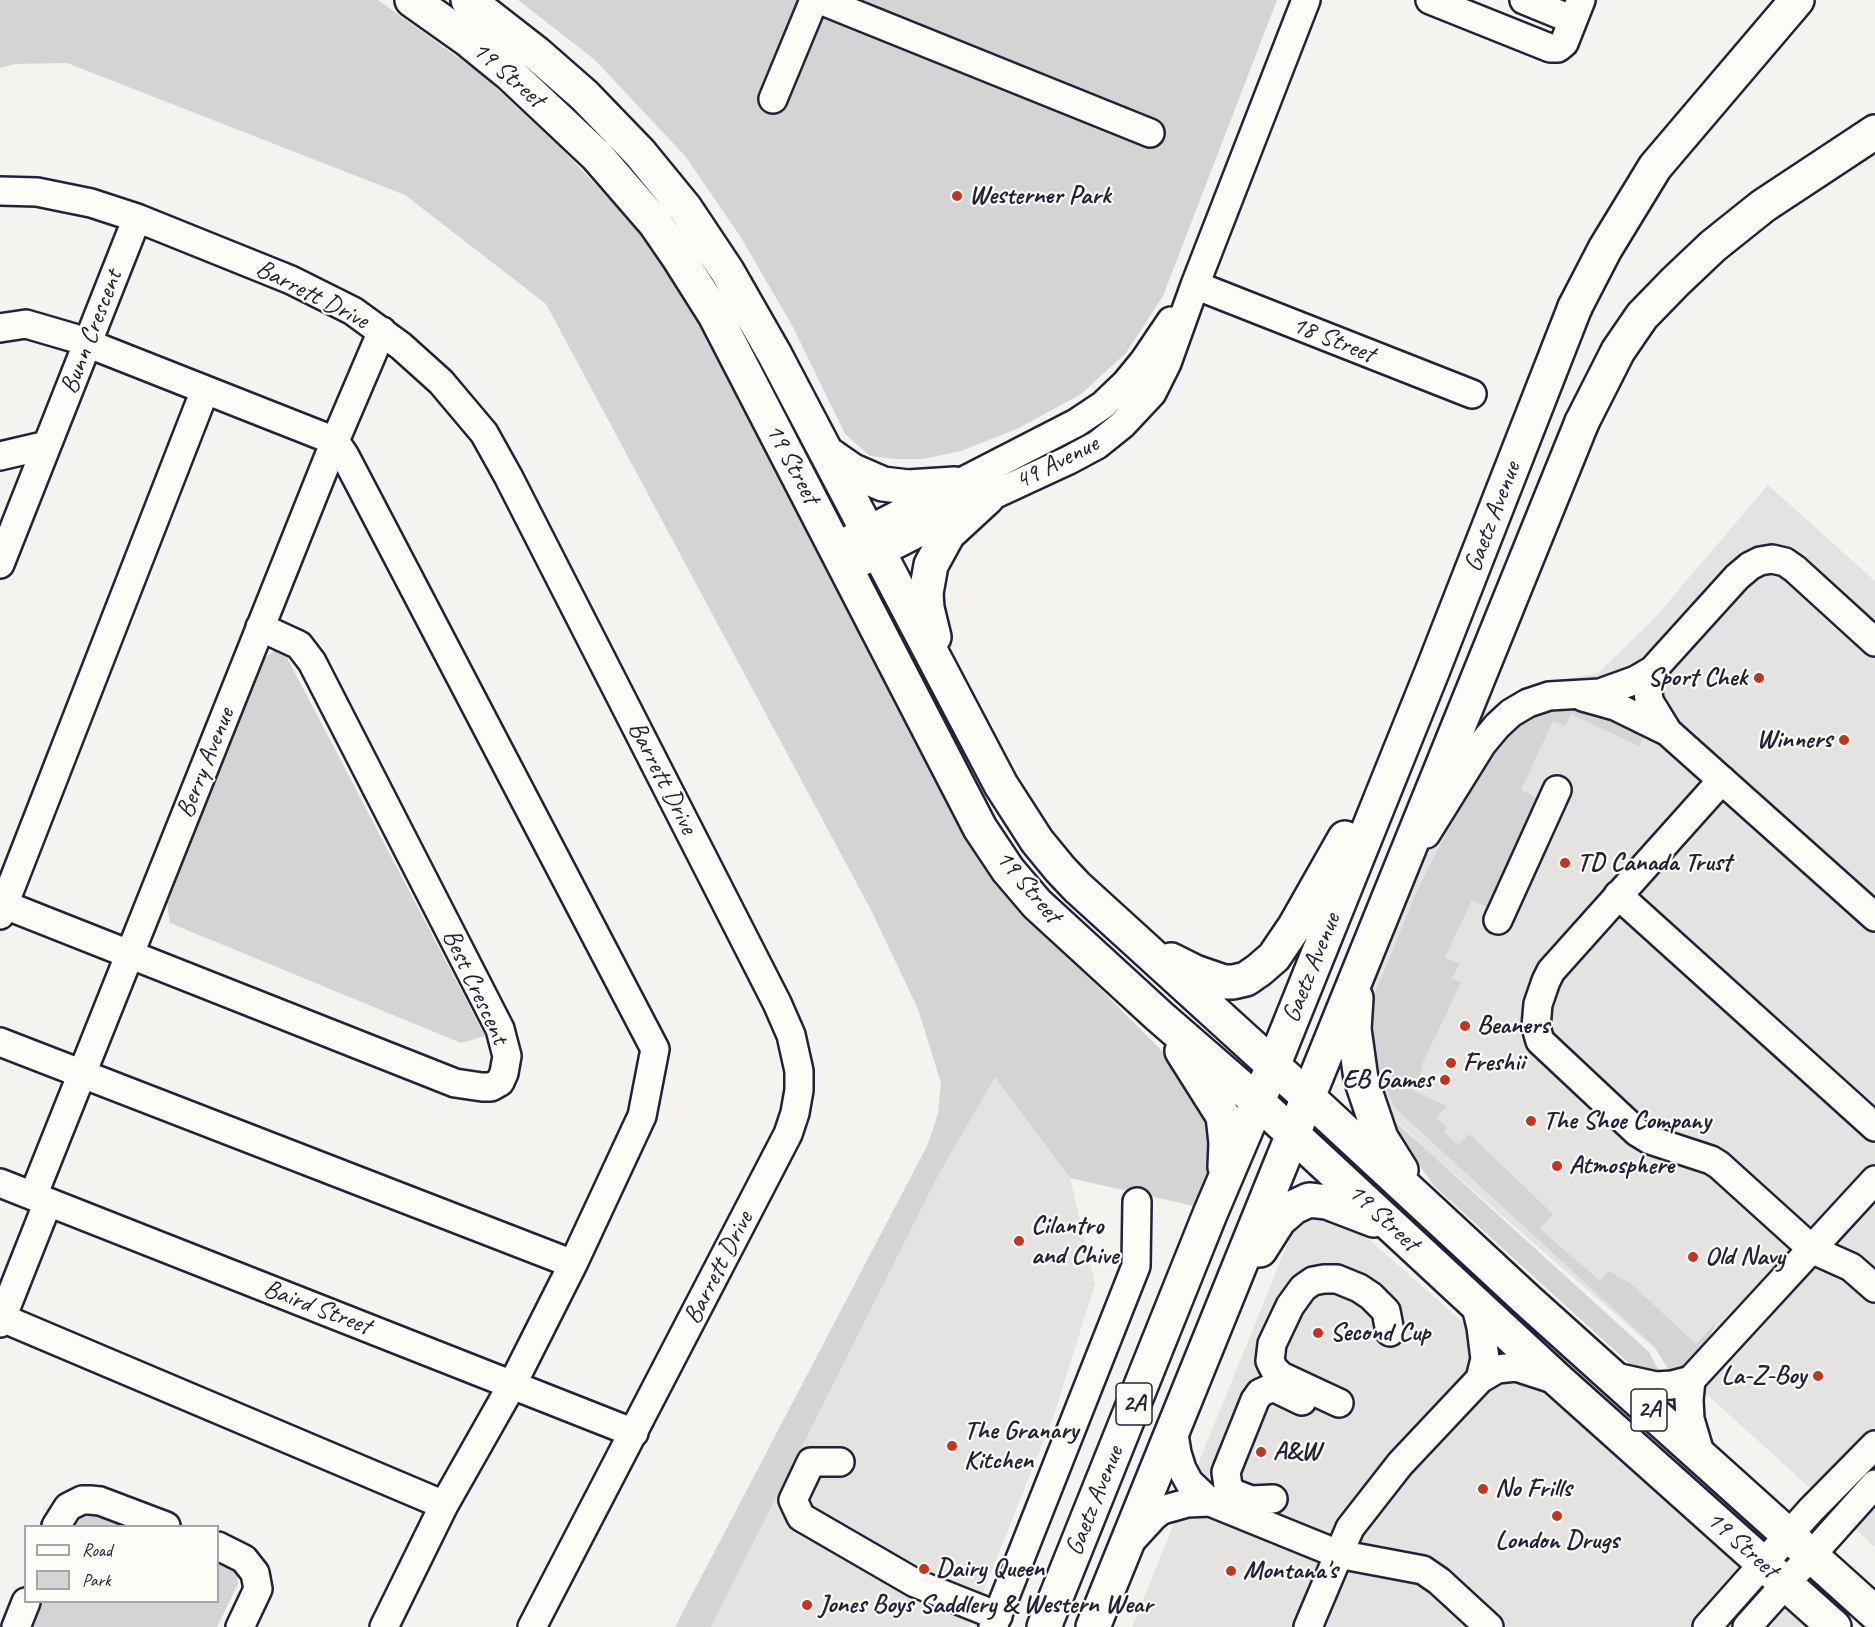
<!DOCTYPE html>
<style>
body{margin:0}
#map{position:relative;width:1875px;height:1627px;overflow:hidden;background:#f4f3ef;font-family:Caveat,sans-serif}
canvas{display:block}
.legend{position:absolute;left:24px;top:1525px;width:195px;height:78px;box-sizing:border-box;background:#fdfcf7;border:2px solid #a5a5ac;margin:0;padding:8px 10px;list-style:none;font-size:18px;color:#22223b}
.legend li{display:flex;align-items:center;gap:12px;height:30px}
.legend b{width:30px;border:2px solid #a5a5ac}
</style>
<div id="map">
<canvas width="1875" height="1627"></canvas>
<ul class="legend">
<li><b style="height:8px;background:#fdfcf7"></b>Road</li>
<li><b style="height:16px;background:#d5d4d5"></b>Park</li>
</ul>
</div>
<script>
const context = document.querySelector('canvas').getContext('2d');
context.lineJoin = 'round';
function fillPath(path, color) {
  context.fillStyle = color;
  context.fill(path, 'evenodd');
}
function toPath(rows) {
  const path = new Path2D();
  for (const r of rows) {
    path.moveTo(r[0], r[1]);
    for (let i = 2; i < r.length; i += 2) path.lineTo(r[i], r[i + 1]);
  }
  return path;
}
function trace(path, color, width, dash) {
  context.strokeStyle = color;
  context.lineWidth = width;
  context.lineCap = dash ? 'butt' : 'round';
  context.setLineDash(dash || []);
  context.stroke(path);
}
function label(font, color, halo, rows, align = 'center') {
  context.font = font + ' Caveat,sans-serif';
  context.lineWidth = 4.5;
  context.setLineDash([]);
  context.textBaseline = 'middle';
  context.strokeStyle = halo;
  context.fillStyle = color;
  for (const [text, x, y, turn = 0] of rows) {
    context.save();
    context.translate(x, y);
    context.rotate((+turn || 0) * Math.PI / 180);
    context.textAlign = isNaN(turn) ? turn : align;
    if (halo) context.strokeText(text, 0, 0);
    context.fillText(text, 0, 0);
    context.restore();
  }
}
fillPath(toPath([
 [1768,485,1875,581,1875,1547,1691,1380,1430,1153,1372,1097,1367,998,1485,712,1512,694,1549,682,1598,673,1652,621],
 [995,1076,1070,1178,1095,1284,1055,1412,969,1627,711,1627,939,1174],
 [1300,1213,1347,1220,1808,1627,1132,1627]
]), '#e4e3e2');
fillPath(toPath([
 [0,0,378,0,481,74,566,153,637,229,695,306,714,339,937,785,994,882,1161,1050,1211,1109,1211,1165,1194,1206,1070,1178,995,1077,939,1174,711,1627,675,1627,928,1144,938,1113,941,1083,918,1009,871,910,546,304,405,195,67,63,15,64,0,68],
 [518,0,1277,0,1163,296,1126,353,1081,394,1019,428,961,451,923,459,894,459,870,456,845,434,793,327,740,236,686,157,595,60],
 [281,646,485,1036,461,1043,170,923,167,903,264,658],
 [1565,707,1608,712,1647,731,1639,746,1571,714,1565,726,1553,721,1521,790,1547,803,1496,911,1472,900,1445,957,1459,964,1452,978,1461,983,1423,1062,1418,1086,1407,1081,1386,1082,1382,1074,1372,1071,1368,1047,1373,998,1416,893,1476,773,1506,734,1537,714],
 [1405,1087,1447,1106,1436,1118,1447,1127,1444,1132,1458,1145,1469,1134,1553,1214,1540,1229,1600,1281,1609,1271,1631,1284,1696,1344,1716,1322,1706,1346,1684,1370,1672,1375,1653,1345,1395,1108,1386,1088],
 [1386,1113,1649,1352,1663,1378,1649,1376,1632,1366,1434,1186,1383,1115],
 [93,1505,153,1526,67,1526,70,1521],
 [218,1550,235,1556,238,1584,217,1627,30,1627,40,1602,218,1602]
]), '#d5d4d5');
const minor = toPath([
 [820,0,1150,133],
 [1430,0,1550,48,1558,48,1564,43,1581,0],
 [1524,0,1573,20],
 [773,99,814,0],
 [0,191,37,192,91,203,137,218,291,280,353,311,401,346,441,382,484,433,508,476,777,1003,791,1035,799,1071,799,1090,795,1113,788,1134,532,1627],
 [1195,285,1472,394],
 [0,328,26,324,74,338,335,441,345,456,655,1049,642,1116,573,1264,512,1385,444,1505,384,1627],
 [0,456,47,445],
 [835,547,1076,423,1103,405,1126,383,1144,361,1171,321],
 [0,564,137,218],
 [846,570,987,498,1069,460,1097,445,1122,425,1152,393,1167,363,1195,285,1306,0],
 [1875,642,1795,569,1785,562,1772,559,1760,561,1750,566,1737,577,1660,662,1653,670,1648,691,1649,701,1668,732,1875,917],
 [1583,697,1615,706,1668,732],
 [1722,780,1551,971,1546,981,1538,1004,1536,1027,1540,1041,1637,1132,1650,1140,1711,1160,1719,1165,1813,1250,1851,1267,1875,1288],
 [1426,834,1482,744,1497,726,1511,713,1528,703,1549,696,1600,693,1636,680,1653,670],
 [1618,895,1875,1127],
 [0,903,455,1083,482,1087,491,1087,500,1082,504,1073,507,1056,500,1029,312,662,299,645,260,627],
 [0,915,205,390],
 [1498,920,1557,790],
 [0,1042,573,1264],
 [0,1183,634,1433],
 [33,1196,335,441,382,331],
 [1475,1303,1481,1327,1485,1359,1480,1379],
 [2,1318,444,1505],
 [0,1323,48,1202],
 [1611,1376,1656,1386,1672,1385,1691,1380,1875,1180],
 [1691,1380,1689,1400,1690,1419,1701,1456],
 [1339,1403,1281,1376,1274,1369,1270,1361,1272,1344,1290,1306,1303,1288,1313,1281,1324,1279,1337,1279,1359,1288,1371,1296,1386,1311,1390,1332],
 [1173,1428,1177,1453,1182,1469,1189,1482,1210,1502],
 [840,1462,811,1462,793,1500,801,1517,915,1583,998,1616],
 [1273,1499,1251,1500,1233,1493,1228,1486,1226,1472,1255,1400,1260,1393,1271,1388,1277,1389,1302,1401],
 [56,1526,68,1507,82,1500,90,1500,100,1501,166,1526],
 [1132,1540,1154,1516,1162,1510,1187,1503,1210,1502,1338,1554,1423,1570,1439,1581,1489,1627],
 [218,1546,244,1559,255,1573,258,1589,240,1627],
 [16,1627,26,1602],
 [993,1627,1136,1266,1137,1202],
 [1308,1627,1350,1528,1400,1464,1480,1379,1497,1369,1516,1367,1556,1380],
 [1707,1627,1810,1511,1875,1445],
 [1747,1627,1875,1484]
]);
const major = toPath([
 [412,0,467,39,510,74,597,156,655,223,679,258,715,315,980,828,1008,870,1037,904,1159,1016,1258,1102,1559,1381,1834,1627],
 [468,0,536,53,584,95,640,153,685,208,727,271,775,355,1001,785,1037,841,1060,869,1077,887,1322,1110,1527,1300,1875,1613],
 [827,453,853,471,883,484,908,487,955,484],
 [934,637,927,608,926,593,931,565,948,534,987,498],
 [1171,960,1195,972,1224,982,1233,982,1246,979,1259,970,1274,957,1295,926,1345,838],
 [1356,998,1354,1029,1361,1079,1381,1138,1401,1170],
 [1182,1051,1223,1116,1226,1143,1225,1167],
 [1260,1250,1279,1220,1294,1207,1309,1200,1327,1202,1374,1220],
 [1044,1627,1210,1214,1273,1066,1432,672,1575,307],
 [1093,1627,1582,422]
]);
const highway = toPath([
 [1575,307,1605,249,1655,167,1797,0],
 [1582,422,1618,351,1642,316,1675,282,1713,246,1763,206,1875,132]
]);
trace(minor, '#22223b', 32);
trace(major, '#22223b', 38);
trace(highway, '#22223b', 38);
trace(minor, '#fdfcf7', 27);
trace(major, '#fdfcf7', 33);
trace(highway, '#fdfcf7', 33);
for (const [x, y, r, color] of [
 [957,196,6,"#c8321e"],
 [1759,678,6,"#c8321e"],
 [1844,740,6,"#c8321e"],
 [1565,863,6,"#c8321e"],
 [1465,1026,6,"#c8321e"],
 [1451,1063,6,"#c8321e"],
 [1445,1080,6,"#c8321e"],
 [1531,1121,6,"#c8321e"],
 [1557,1166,6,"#c8321e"],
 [1019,1241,6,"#c8321e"],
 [1693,1257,6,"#c8321e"],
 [1318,1333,6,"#c8321e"],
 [1818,1376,6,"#c8321e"],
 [952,1446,6,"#c8321e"],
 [1261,1452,6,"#c8321e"],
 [1483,1489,6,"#c8321e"],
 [1557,1516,6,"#c8321e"],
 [924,1569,6,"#c8321e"],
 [1231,1571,6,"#c8321e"],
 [807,1605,6,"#c8321e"]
]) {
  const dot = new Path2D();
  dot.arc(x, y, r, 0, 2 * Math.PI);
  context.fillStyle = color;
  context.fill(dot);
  trace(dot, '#fdfcf7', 2);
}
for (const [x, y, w] of [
 [1134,1404,36],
 [1649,1410,36]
]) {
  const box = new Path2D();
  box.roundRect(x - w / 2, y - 21, w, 42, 4.5);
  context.fillStyle = '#fdfcf7';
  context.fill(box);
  trace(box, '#22223b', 1.5);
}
label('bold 24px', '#22223b', null, [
 ["2A",1134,1404],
 ["2A",1649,1410]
]);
label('26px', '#22223b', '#fdfcf7', [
 ["19 Street",508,75,41],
 ["Barrett Drive",312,295,27],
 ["Bunn Crescent",92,332,-69],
 ["18 Street",1333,340,22],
 ["49 Avenue",1057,463,-27],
 ["19 Street",792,464,62],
 ["Gaetz Avenue",1493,517,-69],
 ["Berry Avenue",206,763,-68],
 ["Barrett Drive",662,778,63],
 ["19 Street",1028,887,50],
 ["Gaetz Avenue",1312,968,-68],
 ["Best Crescent",475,987,65],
 ["19 Street",1383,1218,43],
 ["Barrett Drive",719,1268,-63],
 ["Baird Street",317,1308,21],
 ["Gaetz Avenue",1095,1501,-68],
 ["19 Street",1742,1545,42]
]);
label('bold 26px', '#22223b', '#fdfcf7', [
 ["Westerner Park",969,196],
 ["Sport Chek",1747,678,"right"],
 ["Winners",1832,740,"right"],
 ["TD Canada Trust",1577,863],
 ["Beaners",1477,1026],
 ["Freshii",1463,1063],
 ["EB Games",1433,1080,"right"],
 ["The Shoe Company",1543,1121],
 ["Atmosphere",1569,1166],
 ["Cilantro",1031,1226],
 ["and Chive",1031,1256],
 ["Old Navy",1705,1257],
 ["Second Cup",1330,1333],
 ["La-Z-Boy",1806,1376,"right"],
 ["The Granary",964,1431],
 ["Kitchen",964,1461],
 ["A&W",1273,1452],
 ["No Frills",1495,1489],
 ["London Drugs",1557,1541,"center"],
 ["Dairy Queen",936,1569],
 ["Montana's",1243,1571],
 ["Jones Boys Saddlery & Western Wear",819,1605]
], 'left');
</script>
